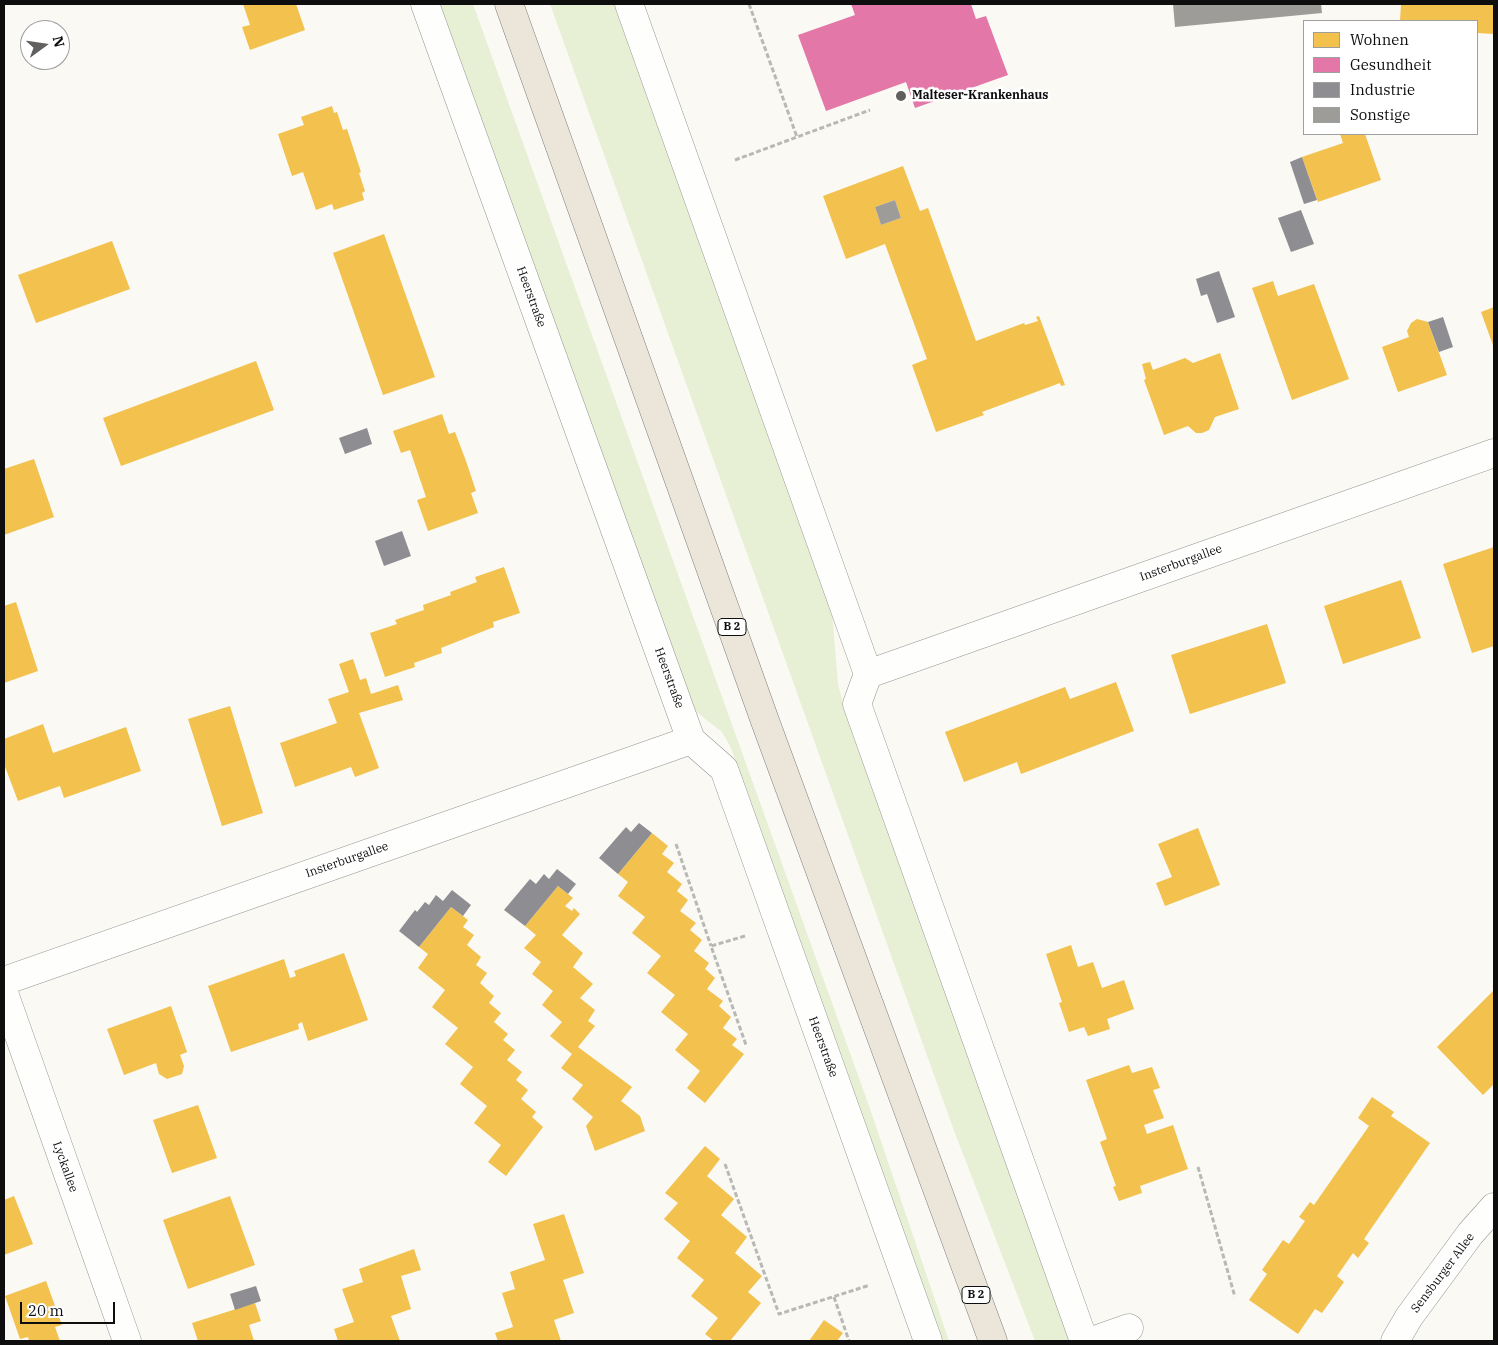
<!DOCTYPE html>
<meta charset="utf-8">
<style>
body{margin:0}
#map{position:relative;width:1498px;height:1345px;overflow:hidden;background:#faf9f4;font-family:"IBM Plex Serif",serif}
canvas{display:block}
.frame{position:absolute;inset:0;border:5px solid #0e0e0e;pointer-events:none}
.legend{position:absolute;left:1303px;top:20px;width:175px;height:115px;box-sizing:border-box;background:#fff;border:1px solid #9f9f9f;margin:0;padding:6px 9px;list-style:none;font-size:15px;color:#0e0e0e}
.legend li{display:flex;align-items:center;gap:10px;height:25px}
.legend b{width:25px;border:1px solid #9f9f9f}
.north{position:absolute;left:20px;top:20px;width:50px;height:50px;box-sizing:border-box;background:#fff;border:1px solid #9f9f9f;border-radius:50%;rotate:76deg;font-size:14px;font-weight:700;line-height:20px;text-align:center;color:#0e0e0e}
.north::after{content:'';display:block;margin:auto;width:18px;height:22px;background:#61605e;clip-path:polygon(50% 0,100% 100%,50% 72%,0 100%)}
.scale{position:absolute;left:20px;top:1302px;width:95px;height:22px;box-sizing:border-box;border:2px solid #0e0e0e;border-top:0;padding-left:6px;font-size:15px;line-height:18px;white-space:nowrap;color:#0e0e0e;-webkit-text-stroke:4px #fff;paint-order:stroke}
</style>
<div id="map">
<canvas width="1498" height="1345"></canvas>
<div class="frame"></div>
<ul class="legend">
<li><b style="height:14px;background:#f2c14e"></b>Wohnen</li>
<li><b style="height:14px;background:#e377a8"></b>Gesundheit</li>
<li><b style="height:14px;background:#8d8d92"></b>Industrie</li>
<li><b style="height:14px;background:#9e9c99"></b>Sonstige</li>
</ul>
<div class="north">N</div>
<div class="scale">20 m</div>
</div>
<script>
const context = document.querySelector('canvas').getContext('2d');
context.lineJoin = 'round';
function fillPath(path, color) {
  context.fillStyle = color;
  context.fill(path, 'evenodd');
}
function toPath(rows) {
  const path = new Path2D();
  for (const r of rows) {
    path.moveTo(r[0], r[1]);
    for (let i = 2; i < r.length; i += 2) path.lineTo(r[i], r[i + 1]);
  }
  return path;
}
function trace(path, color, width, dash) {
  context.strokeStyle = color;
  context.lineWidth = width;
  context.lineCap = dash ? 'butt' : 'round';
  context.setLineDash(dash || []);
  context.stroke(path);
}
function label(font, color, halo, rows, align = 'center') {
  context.font = font + ' "IBM Plex Serif",serif';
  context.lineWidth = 5;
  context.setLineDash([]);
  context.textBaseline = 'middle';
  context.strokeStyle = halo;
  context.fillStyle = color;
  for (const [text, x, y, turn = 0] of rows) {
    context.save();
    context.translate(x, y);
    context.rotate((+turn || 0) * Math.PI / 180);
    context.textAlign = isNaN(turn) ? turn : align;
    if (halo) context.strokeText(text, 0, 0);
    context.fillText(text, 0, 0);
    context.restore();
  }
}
fillPath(toPath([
 [438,4,473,4,868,1103,949,1341,939,1341,731,748,722,732,694,710],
 [550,4,619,4,831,599,838,684,842,699,1073,1341,1035,1341,953,1128]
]), '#e7f0d5');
fillPath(toPath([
 [243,4,296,4,305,30,250,50,242,27,250,25],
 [1401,4,1494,4,1494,34,1477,33,1477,21,1400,21],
 [332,106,334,113,337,112,343,130,347,129,361,172,359,173,365,191,362,193,364,200,334,210,332,204,316,210,303,172,292,176,278,134,304,125,301,117],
 [1340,134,1365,134,1381,180,1318,202,1302,157,1343,143],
 [903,166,920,211,928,208,976,341,1024,323,1025,325,1038,321,1036,317,1039,316,1065,385,1061,386,1060,383,982,412,984,415,936,432,912,365,927,359,885,244,846,259,823,196],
 [895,200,901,218,881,225,875,207],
 [384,234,435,377,383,395,333,253],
 [112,241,130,289,36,323,18,275],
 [1273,281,1278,296,1314,284,1349,379,1292,400,1252,288],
 [1494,307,1494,348,1481,312],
 [1417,319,1428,322,1447,375,1398,392,1382,347,1409,337,1407,331,1411,323],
 [1220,353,1239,409,1215,417,1209,430,1202,433,1196,433,1188,426,1164,435,1144,380,1146,379,1142,364,1150,362,1153,370,1185,358,1193,363],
 [256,361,274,410,121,466,103,418],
 [442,414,449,434,455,432,466,461,476,491,471,493,478,513,428,531,417,500,426,497,410,450,401,453,393,431],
 [34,459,54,517,4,535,4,469],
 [1494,547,1494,646,1472,653,1443,564],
 [504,567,520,613,493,622,494,627,441,648,442,653,414,663,415,667,385,677,370,633,397,624,395,620,424,610,423,605,451,595,450,592,477,582,475,577],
 [1401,580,1421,638,1343,664,1324,606],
 [16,602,38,671,4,683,4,606],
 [1267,624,1286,683,1190,714,1171,655],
 [353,659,360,680,366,678,371,694,398,685,403,700,359,713,379,768,355,777,351,767,295,787,280,743,337,723,328,699,349,692,339,664],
 [1116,682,1134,731,1021,774,1017,762,964,782,945,732,1065,687,1070,699],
 [230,706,263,813,222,826,188,719],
 [43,724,53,753,126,727,141,771,64,798,60,786,18,801,4,764,4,739],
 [1198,828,1220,885,1165,906,1156,883,1172,877,1158,844],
 [652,833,668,846,662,854,674,863,667,872,682,884,677,891,688,900,680,911,696,923,690,930,702,940,694,951,709,963,705,969,715,978,707,989,723,1001,719,1006,731,1017,723,1028,737,1039,732,1045,744,1054,705,1103,687,1088,700,1071,675,1050,688,1034,661,1012,675,995,647,973,661,956,632,933,645,917,618,896,628,882,618,874],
 [558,886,573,898,565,906,572,911,574,908,580,914,562,935,583,953,573,967,593,984,580,998,595,1010,588,1021,595,1026,578,1047,632,1087,621,1101,640,1116,645,1131,595,1151,586,1126,593,1117,572,1099,583,1085,561,1068,572,1054,550,1036,562,1022,542,1005,553,991,532,974,541,962,524,948,536,935,525,926],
 [451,907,468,920,463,927,474,935,467,945,481,957,476,965,487,973,480,983,494,996,489,1003,501,1013,494,1022,508,1034,503,1040,515,1050,507,1060,522,1072,516,1080,528,1090,521,1099,536,1112,532,1117,543,1127,506,1176,488,1162,501,1145,474,1123,487,1106,460,1084,473,1067,445,1044,458,1028,432,1007,445,990,418,968,428,954,419,947],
 [1071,945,1078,967,1093,962,1102,988,1124,980,1134,1009,1107,1019,1110,1029,1088,1036,1084,1027,1069,1032,1059,1003,1062,1002,1046,954],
 [344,953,368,1020,308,1041,302,1022,298,1024,299,1029,231,1052,208,986,284,959,290,978,296,976,294,971],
 [1493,991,1494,1084,1483,1095,1437,1047],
 [171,1006,187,1052,180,1055,184,1066,182,1074,167,1079,159,1074,156,1063,124,1075,107,1029],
 [1129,1065,1132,1073,1152,1067,1160,1088,1153,1090,1164,1118,1144,1125,1147,1134,1173,1125,1188,1169,1140,1186,1142,1193,1119,1201,1113,1187,1116,1186,1100,1142,1107,1139,1086,1080],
 [1372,1097,1394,1112,1391,1116,1430,1143,1364,1239,1369,1243,1358,1258,1353,1253,1337,1276,1344,1282,1322,1313,1315,1309,1298,1334,1249,1300,1267,1274,1262,1270,1283,1240,1289,1244,1305,1221,1299,1217,1310,1202,1314,1205,1369,1126,1358,1118],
 [198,1105,217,1158,172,1173,153,1120],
 [705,1146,720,1159,707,1176,734,1199,721,1215,747,1237,735,1253,762,1276,748,1292,761,1303,730,1341,714,1341,705,1334,718,1318,691,1296,704,1280,677,1258,690,1241,664,1219,678,1203,665,1193],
 [14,1196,33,1244,4,1255,4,1200],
 [230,1196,255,1265,188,1289,163,1220],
 [564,1214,584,1273,563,1280,574,1313,554,1320,561,1341,498,1341,495,1333,513,1327,502,1293,515,1289,510,1272,545,1260,533,1224],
 [414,1249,421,1270,401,1276,411,1309,391,1316,400,1341,338,1341,334,1329,354,1322,342,1289,363,1282,359,1269],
 [46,1281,62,1325,55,1327,60,1341,29,1341,28,1337,20,1339,5,1296],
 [255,1303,261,1321,249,1325,254,1341,198,1341,192,1323],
 [824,1320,843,1333,837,1341,809,1341]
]), '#f2c14e');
fillPath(toPath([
 [851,4,971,4,976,19,986,16,1008,75,915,108,906,82,826,111,798,35,855,15]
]), '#e377a8');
fillPath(toPath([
 [1302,157,1317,200,1304,204,1290,162],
 [1301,210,1314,244,1291,252,1278,218],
 [1219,271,1235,317,1217,323,1207,294,1201,296,1196,279],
 [1443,317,1453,347,1439,352,1428,322],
 [367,428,372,444,345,454,339,438],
 [402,531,411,556,384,566,375,541],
 [639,823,652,833,618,874,599,858,626,827,631,832],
 [557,869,576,884,568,894,558,886,525,926,504,910,530,879,536,884,544,874,549,879],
 [452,890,471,905,463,916,451,907,419,947,399,931,415,910,417,912,425,902,429,905,436,895,443,901],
 [256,1286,261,1301,235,1310,230,1294]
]), '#8d8d92');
fillPath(toPath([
 [1173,4,1321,4,1322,13,1175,27],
 [895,200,901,218,881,225,875,207]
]), '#9e9c99');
const minor = toPath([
 [425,4,691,740,724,769,928,1341],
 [629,4,868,674,857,704,1084,1341],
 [868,674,1494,453],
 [4,981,691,740],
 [4,993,127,1341],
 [1092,1341,1129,1328],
 [1395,1341,1409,1317,1470,1234,1494,1207]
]);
const major = toPath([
 [509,4,765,721,993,1341]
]);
trace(minor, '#949492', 29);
trace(major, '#82817f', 29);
trace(toPath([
 [749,4,797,137],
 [735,160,870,110],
 [676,844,711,946],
 [745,936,711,946,746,1045],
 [725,1164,779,1314,870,1285],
 [1198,1167,1235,1297],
 [834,1297,849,1341]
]), '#b8b8b7', 3, [5, 2.5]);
trace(minor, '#fefefd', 28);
trace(major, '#ebe5da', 28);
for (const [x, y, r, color] of [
 [901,96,6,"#61605e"]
]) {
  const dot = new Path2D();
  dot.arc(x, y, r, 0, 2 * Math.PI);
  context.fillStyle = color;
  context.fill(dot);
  trace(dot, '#fff', 2);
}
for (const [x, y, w] of [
 [732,627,28],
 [976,1295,28]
]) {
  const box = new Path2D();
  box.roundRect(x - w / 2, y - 8.5, w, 17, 4);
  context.fillStyle = '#fff';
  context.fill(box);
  trace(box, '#0e0e0e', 1);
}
label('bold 11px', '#0e0e0e', null, [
 ["B 2",732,627],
 ["B 2",976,1295]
]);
label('bold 12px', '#0e0e0e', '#fff', [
 ["Malteser-Krankenhaus",912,96]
], 'left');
label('12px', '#0e0e0e', '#fff', [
 ["Heerstraße",531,297,70],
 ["Insterburgallee",1181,563,-20],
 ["Heerstraße",669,678,70],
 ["Insterburgallee",347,860,-19],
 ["Heerstraße",823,1047,70],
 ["Lyckallee",65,1167,70],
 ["Sensburger Allee",1443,1273,-53]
]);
</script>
